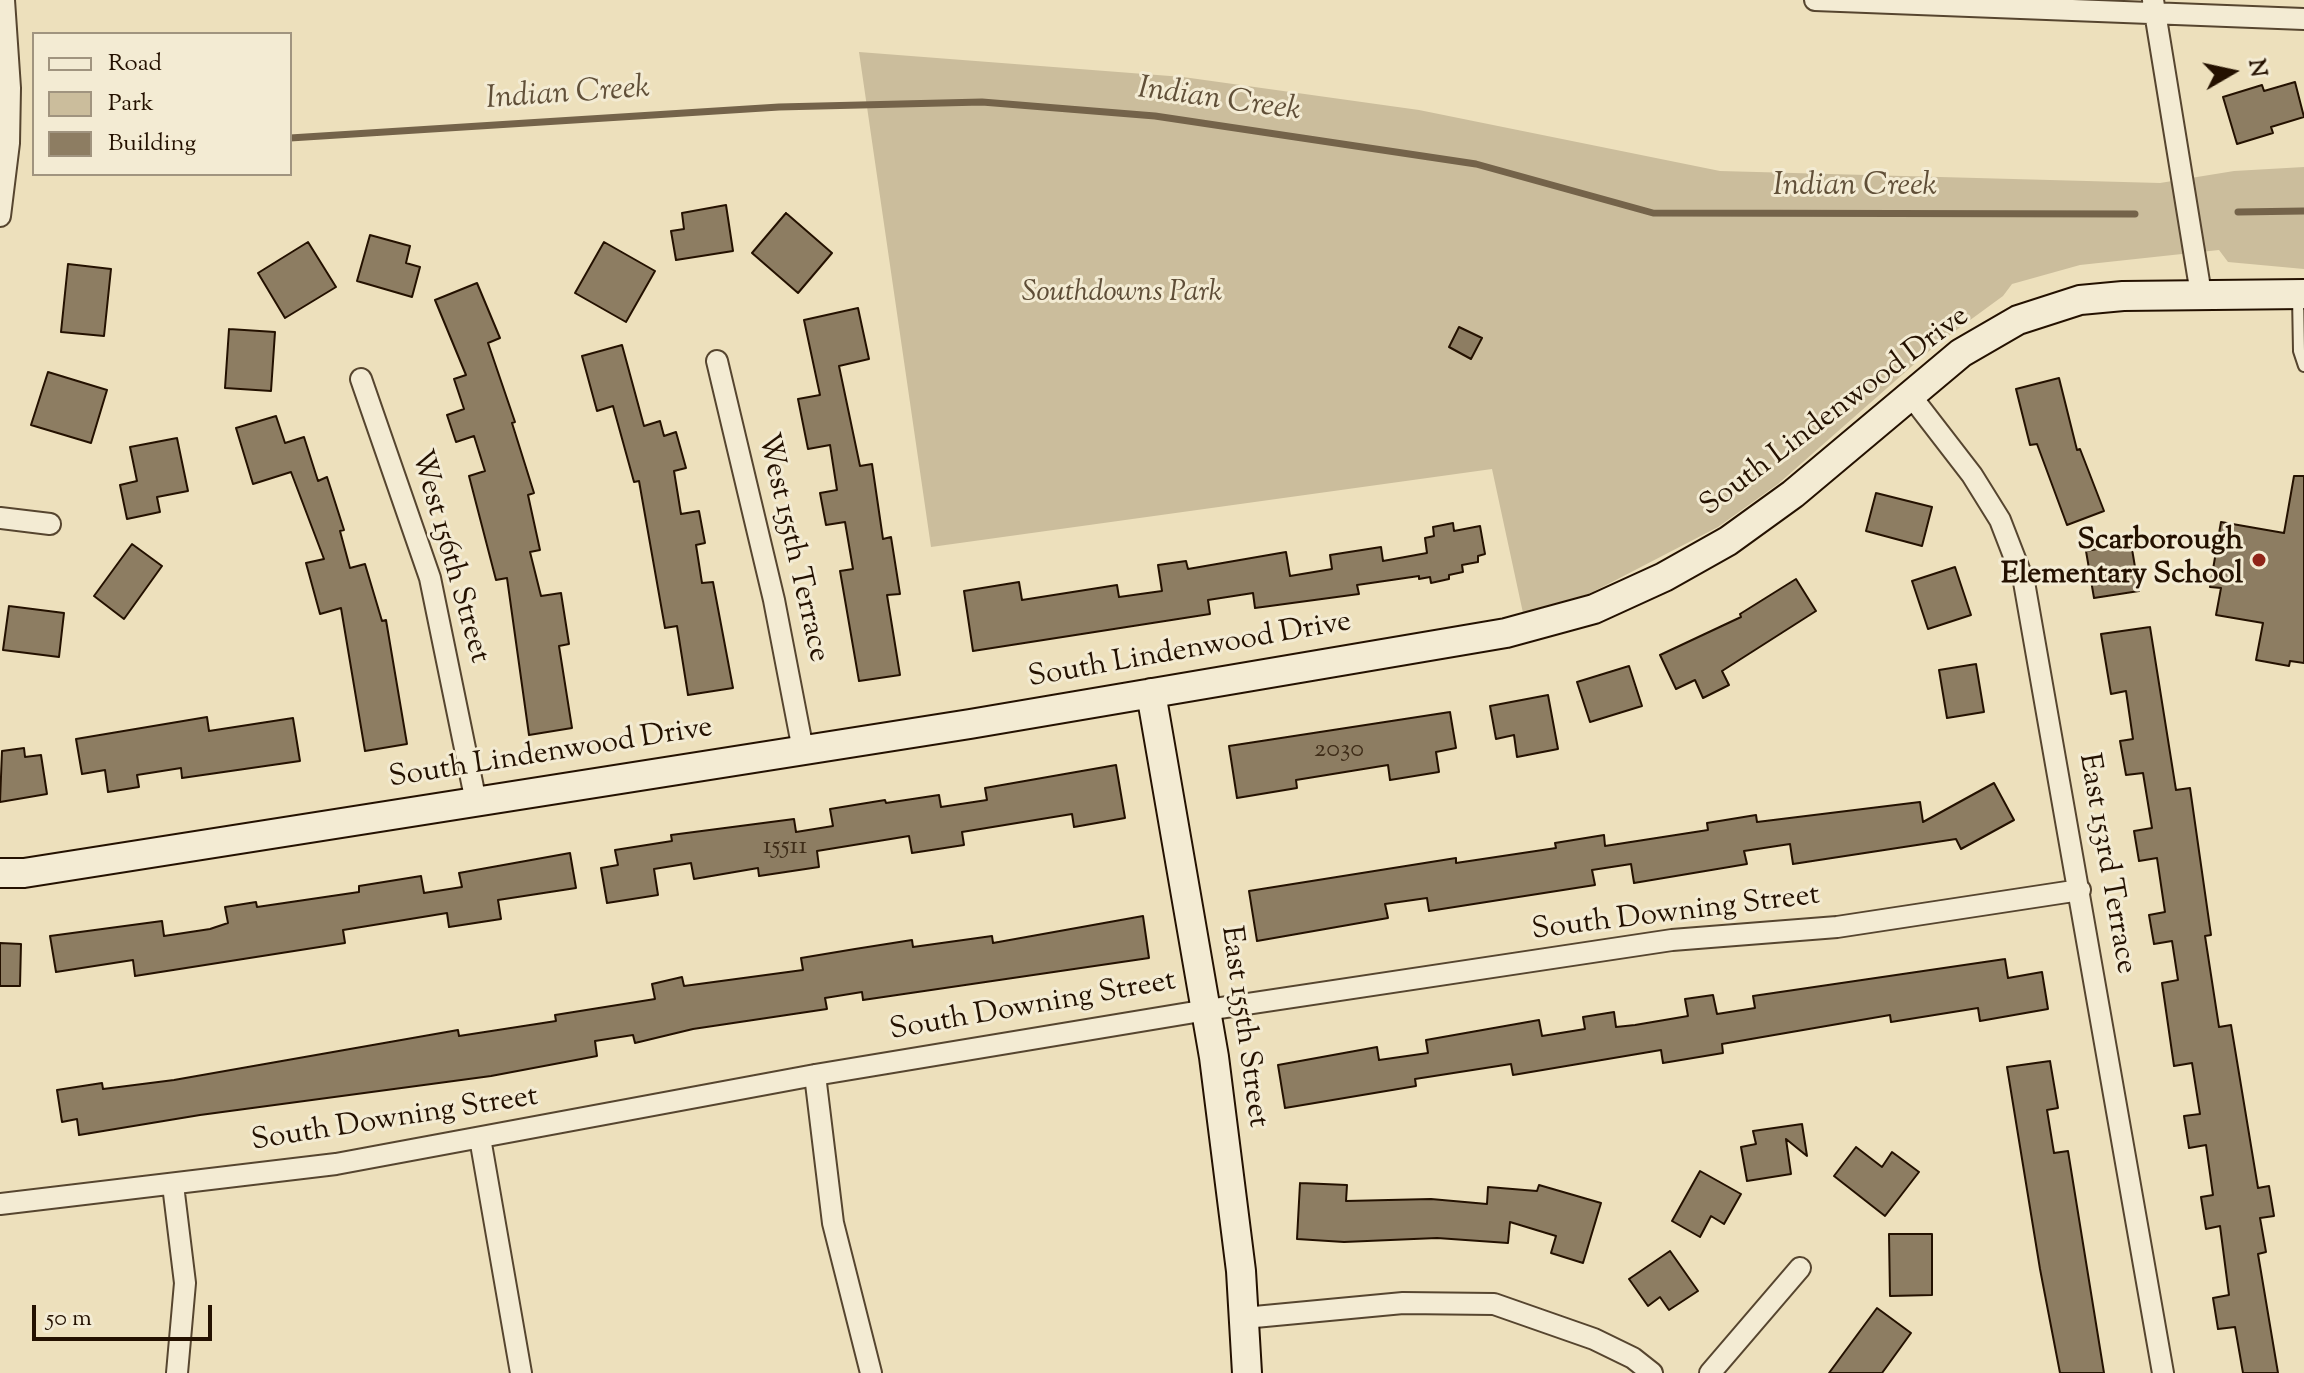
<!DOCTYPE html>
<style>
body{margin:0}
#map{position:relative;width:2304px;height:1373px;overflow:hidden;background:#ede0bc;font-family:"Sorts Mill Goudy",serif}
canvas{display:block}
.legend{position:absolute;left:32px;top:32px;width:260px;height:144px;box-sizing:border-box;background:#f3ebd3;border:2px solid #a0947f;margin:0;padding:10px 14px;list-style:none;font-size:24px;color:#241100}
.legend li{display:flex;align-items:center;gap:16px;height:40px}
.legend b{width:40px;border:2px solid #a0947f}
.north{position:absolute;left:2192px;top:32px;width:80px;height:80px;-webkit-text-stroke:6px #f3ebd3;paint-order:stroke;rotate:81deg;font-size:22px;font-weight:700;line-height:32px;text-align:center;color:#241100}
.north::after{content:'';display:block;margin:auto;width:28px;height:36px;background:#241100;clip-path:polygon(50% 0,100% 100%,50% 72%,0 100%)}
.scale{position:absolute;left:32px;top:1305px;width:180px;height:36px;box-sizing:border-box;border:4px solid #241100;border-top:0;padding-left:10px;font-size:24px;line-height:28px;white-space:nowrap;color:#241100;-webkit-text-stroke:6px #f3ebd3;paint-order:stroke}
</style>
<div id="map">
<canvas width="2304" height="1373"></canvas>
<ul class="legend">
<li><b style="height:10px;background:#f3ebd3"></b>Road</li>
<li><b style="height:22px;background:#cbbd9c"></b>Park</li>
<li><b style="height:22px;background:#8d7d62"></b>Building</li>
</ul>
<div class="north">N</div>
<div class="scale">50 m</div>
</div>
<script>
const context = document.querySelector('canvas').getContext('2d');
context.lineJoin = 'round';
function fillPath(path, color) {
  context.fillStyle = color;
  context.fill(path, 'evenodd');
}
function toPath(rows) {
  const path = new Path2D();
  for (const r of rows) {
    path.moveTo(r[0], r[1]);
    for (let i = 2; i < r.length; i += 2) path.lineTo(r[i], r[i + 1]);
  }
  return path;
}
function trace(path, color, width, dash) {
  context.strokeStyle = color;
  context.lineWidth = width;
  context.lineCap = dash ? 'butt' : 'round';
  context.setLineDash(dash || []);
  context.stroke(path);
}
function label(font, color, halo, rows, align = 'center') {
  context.font = font + ' "Sorts Mill Goudy",serif';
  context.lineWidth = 6;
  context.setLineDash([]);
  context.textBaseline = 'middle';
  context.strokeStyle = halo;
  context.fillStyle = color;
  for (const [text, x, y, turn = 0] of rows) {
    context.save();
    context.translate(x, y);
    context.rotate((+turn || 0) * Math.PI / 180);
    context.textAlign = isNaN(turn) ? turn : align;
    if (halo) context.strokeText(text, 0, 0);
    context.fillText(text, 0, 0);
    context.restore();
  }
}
fillPath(toPath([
 [859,52,1183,77,1419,110,1720,171,2160,183,2234,171,2304,167,2304,269,2228,262,2219,250,2080,265,2012,284,2003,296,1936,345,1778,484,1718,527,1587,595,1523,613,1492,469,931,547]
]), '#cbbd9c');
trace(toPath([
 [290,138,779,107,982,102,1155,116,1476,164,1653,213,2135,214],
 [2238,212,2304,211]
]), '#74634a', 7);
const building = toPath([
 [2295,82,2304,117,2271,127,2273,133,2237,144,2223,97,2262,85,2264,91,2295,82],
 [726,205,733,251,676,260,671,231,684,229,682,213,726,205],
 [786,213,832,253,798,293,752,253,786,213],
 [370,235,410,246,406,263,420,267,412,297,357,281,370,235],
 [308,242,336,287,285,318,258,273,308,242],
 [604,242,655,271,626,322,575,293,604,242],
 [68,264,111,269,104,336,61,332,68,264],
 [477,283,500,338,488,343,515,422,512,423,534,493,528,495,540,550,530,552,541,596,561,593,569,644,559,646,572,728,529,735,507,578,496,580,469,476,485,471,474,436,456,442,447,415,464,409,454,379,466,375,435,300,477,283],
 [858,308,869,359,839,366,860,466,872,464,883,539,891,537,900,594,887,595,900,675,859,681,840,571,853,569,845,522,826,525,820,493,837,490,830,445,808,449,798,399,820,395,804,320,858,308],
 [1459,327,1482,338,1471,359,1449,347,1459,327],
 [229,329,275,332,271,391,225,388,229,329],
 [622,345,644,426,660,421,664,436,676,432,686,468,674,471,681,514,699,511,705,543,696,545,702,583,713,582,733,688,688,695,677,626,665,628,639,481,634,482,613,406,597,411,582,356,622,345],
 [48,372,107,390,91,443,31,425,48,372],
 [2059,378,2077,450,2080,449,2104,511,2067,525,2037,444,2030,445,2016,389,2059,378],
 [276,416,285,443,304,437,318,481,327,477,344,530,340,531,350,568,365,564,382,621,386,620,407,744,365,751,341,608,320,614,306,563,324,559,291,472,253,484,236,428,276,416],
 [177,438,188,491,157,497,160,512,127,519,120,485,137,481,130,447,177,438],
 [2294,476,2304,476,2304,663,2290,661,2289,666,2256,660,2263,623,2216,615,2221,588,2210,587,2221,522,2284,533,2294,476],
 [1876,493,1932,507,1922,546,1866,531,1876,493],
 [1453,523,1454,531,1480,526,1485,554,1478,556,1478,562,1462,565,1463,572,1449,575,1449,579,1431,583,1430,577,1419,579,1419,576,1357,585,1359,594,1255,608,1253,593,1208,600,1210,614,973,651,964,591,1019,582,1022,600,1117,585,1119,597,1162,591,1158,565,1186,561,1188,569,1286,552,1290,576,1332,569,1330,555,1381,547,1383,561,1427,553,1425,538,1434,536,1433,527,1453,523],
 [2131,543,2139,591,2094,598,2086,551,2131,543],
 [132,544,162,566,124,619,94,596,132,544],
 [1955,567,1971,615,1928,629,1912,581,1955,567],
 [1796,579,1816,611,1722,671,1729,685,1703,698,1695,680,1676,689,1660,655,1741,617,1740,614,1796,579],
 [9,606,64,613,59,657,3,650,9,606],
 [2150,627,2176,790,2190,788,2211,935,2205,936,2219,1027,2231,1025,2258,1188,2269,1186,2274,1216,2260,1218,2266,1252,2258,1254,2278,1373,2243,1373,2235,1327,2218,1329,2213,1298,2229,1295,2220,1226,2206,1229,2201,1197,2213,1195,2206,1145,2189,1148,2184,1116,2200,1114,2192,1063,2174,1066,2162,983,2178,980,2172,941,2154,944,2149,915,2165,912,2157,858,2139,861,2134,831,2152,828,2143,773,2126,775,2120,741,2133,739,2126,691,2111,694,2101,634,2150,627],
 [1976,664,1984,712,1947,718,1939,670,1976,664],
 [1629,666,1642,706,1590,722,1577,682,1629,666],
 [1548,695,1558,749,1517,757,1514,735,1496,739,1490,706,1548,695],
 [1450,712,1456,748,1436,752,1439,772,1390,780,1388,765,1296,780,1297,788,1237,798,1229,746,1450,712],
 [207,717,209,731,293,718,300,761,182,778,181,768,137,775,139,787,108,792,105,770,82,774,76,739,207,717],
 [24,748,25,757,41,755,47,794,0,802,2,751,24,748],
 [1116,765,1125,818,1074,827,1072,814,962,832,964,845,912,853,909,836,817,851,819,867,759,876,758,868,694,879,691,863,654,869,658,895,607,903,601,868,618,865,615,850,672,841,671,835,794,819,796,832,833,826,830,809,885,800,886,803,939,795,941,807,987,800,985,788,1116,765],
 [1994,783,2014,820,1961,849,1956,839,1793,864,1790,844,1744,851,1747,864,1634,883,1631,864,1592,870,1595,885,1429,911,1427,898,1385,904,1388,918,1257,941,1249,891,1456,858,1456,863,1556,848,1555,843,1604,835,1605,846,1708,830,1707,823,1756,815,1757,822,1920,802,1923,822,1994,783],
 [570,853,576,888,498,900,501,919,449,927,447,913,343,930,345,943,135,976,133,960,56,972,50,936,162,921,164,936,210,929,228,923,225,907,256,902,257,907,359,892,359,886,421,876,424,893,462,887,459,873,570,853],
 [1143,916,1149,958,863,1000,862,992,825,998,827,1009,693,1029,635,1043,633,1035,595,1041,597,1056,491,1076,200,1115,79,1135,77,1119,62,1122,57,1090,102,1083,103,1089,174,1080,458,1030,459,1036,556,1021,555,1015,655,999,652,984,682,977,684,986,803,970,801,958,855,949,912,940,913,947,992,936,993,943,1143,916],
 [0,943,21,944,20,986,0,986,0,943],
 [2005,959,2008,978,2042,972,2048,1009,1980,1021,1978,1008,1891,1022,1890,1015,1722,1044,1723,1053,1663,1063,1661,1050,1513,1075,1511,1064,1415,1079,1416,1086,1285,1108,1278,1065,1377,1047,1379,1060,1428,1053,1426,1040,1539,1020,1542,1036,1585,1029,1583,1017,1614,1012,1616,1027,1635,1025,1688,1016,1685,999,1713,995,1717,1014,1755,1008,1753,996,2005,959],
 [2050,1061,2058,1108,2047,1110,2054,1153,2068,1151,2104,1373,2060,1373,2040,1269,2007,1067,2050,1061],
 [1802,1124,1807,1156,1786,1139,1791,1174,1747,1181,1741,1147,1756,1144,1753,1131,1802,1124],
 [1856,1147,1882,1167,1892,1152,1919,1172,1885,1216,1834,1176,1856,1147],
 [1700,1171,1741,1194,1724,1224,1711,1216,1700,1237,1672,1221,1700,1171],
 [1300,1183,1347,1185,1346,1201,1431,1199,1487,1204,1488,1187,1537,1191,1539,1185,1601,1203,1583,1263,1551,1253,1556,1236,1510,1222,1508,1243,1437,1238,1344,1242,1297,1239,1300,1183],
 [1889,1234,1932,1234,1932,1295,1890,1296,1889,1234],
 [1670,1251,1698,1291,1669,1310,1660,1297,1648,1306,1629,1279,1670,1251],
 [1877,1308,1911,1333,1882,1373,1829,1373,1877,1308]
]);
fillPath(building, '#8d7d62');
trace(building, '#241100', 2);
const lane = toPath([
 [2298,296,2299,351,2304,366]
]);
const street = toPath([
 [1815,0,2304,19],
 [2153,0,2201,294],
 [0,216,9,143,10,88,4,0],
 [717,361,774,600,803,750],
 [361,379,430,578,476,802],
 [1911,396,1972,475,2000,520,2024,582,2163,1373],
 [0,518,50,524],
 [815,1075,833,1223,871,1373],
 [480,1138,521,1373],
 [173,1185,185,1283,177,1373],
 [0,1204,336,1164,815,1075,1207,1010,1672,940,1837,927,2080,890],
 [1244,1318,1403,1303,1494,1304,1594,1339,1633,1358,1652,1373],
 [1710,1373,1800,1268]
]);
const secondary = toPath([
 [1151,693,1214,1057,1241,1271,1247,1373],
 [0,873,24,873,970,724,1506,633,1594,609,1664,577,1728,541,1793,494,1961,353,2018,320,2080,300,2123,296,2304,294]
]);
trace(lane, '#56452f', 14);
trace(street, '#56452f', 24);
trace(secondary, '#241100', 32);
trace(lane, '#f3ebd3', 10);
trace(street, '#f3ebd3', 20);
trace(secondary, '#f3ebd3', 28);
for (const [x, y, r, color] of [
 [2259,560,8,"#8f2418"]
]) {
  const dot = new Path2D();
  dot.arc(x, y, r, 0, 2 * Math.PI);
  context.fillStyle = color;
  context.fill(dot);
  trace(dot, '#f3ebd3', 3);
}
label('26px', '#3e2c18', null, [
 ["2030",1339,752],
 ["15511",785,849]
]);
label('italic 30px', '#5e4d37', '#f3ebd3', [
 ["Southdowns Park",1122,295]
]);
label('30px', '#241100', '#f3ebd3', [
 ["South Lindenwood Drive",1836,413,-37],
 ["West 155th Terrace",791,548,77],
 ["West 156th Street",448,557,74],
 ["South Lindenwood Drive",1190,652,-10],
 ["South Lindenwood Drive",551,755,-9],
 ["East 153rd Terrace",2105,864,80],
 ["South Downing Street",1676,915,-7],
 ["South Downing Street",1033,1008,-10],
 ["East 155th Street",1242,1027,82],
 ["South Downing Street",395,1121,-9]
]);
label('bold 30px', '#241100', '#f3ebd3', [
 ["Scarborough",2243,543],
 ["Elementary School",2243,577]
], 'right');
label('italic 32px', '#604f38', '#f3ebd3', [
 ["Indian Creek",568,96,-4],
 ["Indian Creek",1219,102,8],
 ["Indian Creek",1855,189]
]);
</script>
